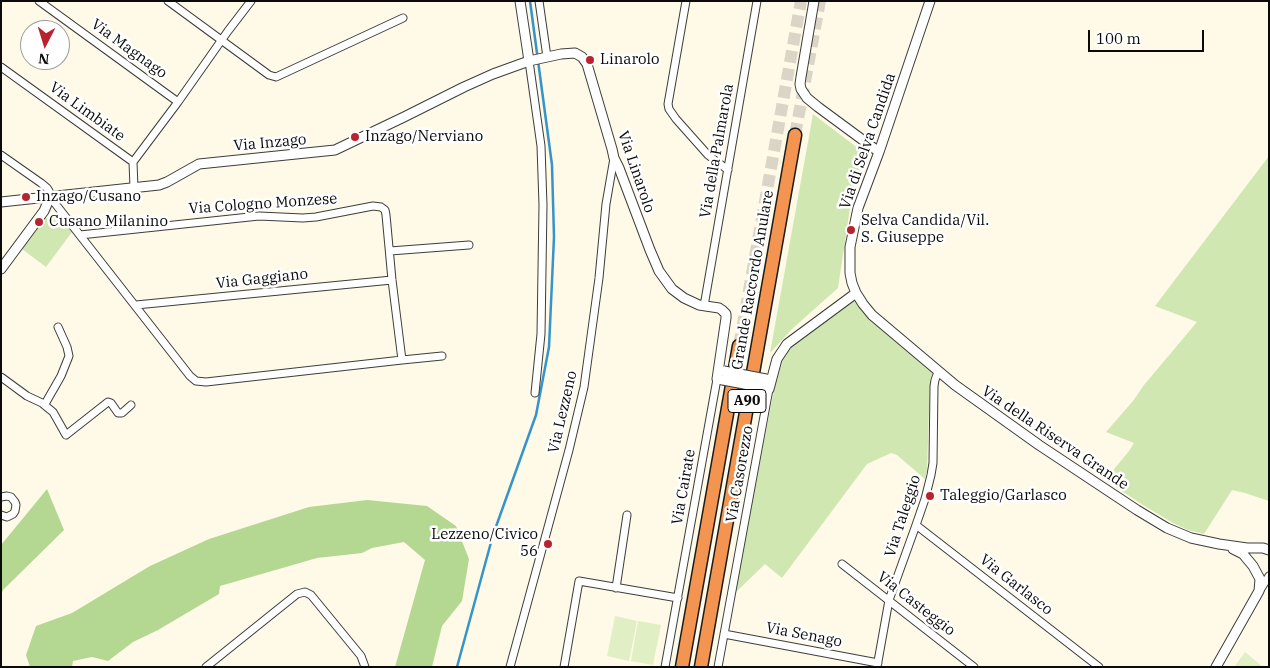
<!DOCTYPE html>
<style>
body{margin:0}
#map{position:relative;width:1270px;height:668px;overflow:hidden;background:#fff9e7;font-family:"IBM Plex Serif",serif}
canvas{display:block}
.frame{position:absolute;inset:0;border:2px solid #0a0a0a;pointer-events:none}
.north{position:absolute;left:20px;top:20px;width:50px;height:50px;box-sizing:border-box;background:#fff;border:1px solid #9d9d9d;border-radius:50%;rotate:185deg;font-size:14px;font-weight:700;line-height:20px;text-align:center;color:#0a0a0a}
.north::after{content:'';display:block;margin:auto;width:18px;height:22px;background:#b72430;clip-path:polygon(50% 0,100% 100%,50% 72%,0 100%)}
.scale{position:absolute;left:1088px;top:30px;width:116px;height:22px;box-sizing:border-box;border:2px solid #0a0a0a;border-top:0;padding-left:6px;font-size:15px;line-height:18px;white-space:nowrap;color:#0a0a0a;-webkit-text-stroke:4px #fff;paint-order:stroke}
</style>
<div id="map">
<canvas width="1270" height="668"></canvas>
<div class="frame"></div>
<div class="north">N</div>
<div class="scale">100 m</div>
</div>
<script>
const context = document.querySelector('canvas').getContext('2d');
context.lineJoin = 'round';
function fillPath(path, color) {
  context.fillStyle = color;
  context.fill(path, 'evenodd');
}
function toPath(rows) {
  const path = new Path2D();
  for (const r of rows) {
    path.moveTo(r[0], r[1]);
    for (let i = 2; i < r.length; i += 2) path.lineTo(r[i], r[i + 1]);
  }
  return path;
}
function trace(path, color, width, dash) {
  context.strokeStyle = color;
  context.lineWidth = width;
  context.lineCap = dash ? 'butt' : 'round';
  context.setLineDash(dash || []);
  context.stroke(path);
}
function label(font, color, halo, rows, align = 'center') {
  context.font = font + ' "IBM Plex Serif",serif';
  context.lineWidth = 5;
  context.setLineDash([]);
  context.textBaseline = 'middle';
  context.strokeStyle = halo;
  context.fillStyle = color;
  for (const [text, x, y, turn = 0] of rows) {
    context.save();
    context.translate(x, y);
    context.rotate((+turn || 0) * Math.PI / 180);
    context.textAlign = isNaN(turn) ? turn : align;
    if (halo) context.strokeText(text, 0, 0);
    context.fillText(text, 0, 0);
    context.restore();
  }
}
fillPath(toPath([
 [813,114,867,155,850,208,838,288,792,329,770,353],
 [1269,156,1269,501,1245,493,1232,490,1204,534,1188,530,1173,523,1143,505,1105,480,1129,451,1134,443,1106,432,1133,401,1144,385,1197,322,1155,306],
 [43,218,59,218,72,232,46,267,22,249],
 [852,298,868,316,933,372,930,379,927,469,925,479,897,455,891,453,867,464,782,578,765,564,734,594,774,390,784,356,797,340]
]), '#d0e7b2');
fillPath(toPath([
 [47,489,64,530,3,590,1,594,1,545],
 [367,500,427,506,456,526,469,559,462,601,442,626,432,667,395,667,425,560,404,542,372,548,362,553,317,558,220,586,219,594,158,630,133,642,108,661,92,657,73,661,72,667,30,667,26,655,36,626,72,613,150,566,209,539,309,507]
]), '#b4d892');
fillPath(toPath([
 [615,616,637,621,629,661,607,656],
 [638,621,661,625,653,665,631,661],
 [1245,652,1263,667,1234,667]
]), '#e1efc4');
trace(toPath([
 [457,667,493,535,536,415,549,347,554,237,552,165,530,1]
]), '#3494cb', 2.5);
trace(toPath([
 [795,135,820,1],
 [739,346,801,1]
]), '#dad5c6', 12, [12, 6]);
const minor = toPath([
 [39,1,178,102],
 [168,1,269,75,276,77,403,18],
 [539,1,547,57],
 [686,1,668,104,669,109,676,119,708,155,728,170],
 [529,61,541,146,543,205,541,334,535,393],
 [1,67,133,162],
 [1,155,41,183,47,188,49,191,50,197,190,376,196,381,206,382,402,360,392,280,386,215,385,210,381,207,373,206,316,217,303,218,259,216,80,235],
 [134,188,133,162,178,102,228,31,251,1],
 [390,251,469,245],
 [136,305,392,280],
 [704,306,757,1],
 [402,360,442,356],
 [1,377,27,396,42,403,48,408,53,412,66,435,108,402,111,403,118,413,122,413,131,405],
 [45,404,61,376,69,356,67,347,58,327],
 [1,497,7,496,11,497,15,502,16,505,15,511,13,514,7,517,1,515],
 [916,525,1099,667],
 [842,564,974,667],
 [616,588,627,515],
 [1260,590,1269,576],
 [724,634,878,663],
 [206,667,297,594,305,592,311,595,361,656,365,667],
 [510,667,569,450,584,387,599,278,606,204,614,158],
 [564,667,579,581,678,598],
 [665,667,717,379],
 [718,667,769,389],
 [877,667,889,600,916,525,925,499,931,475,933,463,934,386,935,380,938,372]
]);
const tertiary = toPath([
 [520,1,529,61],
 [814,1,801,77,800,84,801,89,807,98,818,107,879,152],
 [930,1,879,152,858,208,850,247,850,273,852,283,856,293,863,304,872,315,955,385,1039,445,1137,510,1167,528,1191,538,1219,544,1247,548,1263,548,1269,550],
 [1,202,159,185,167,182,199,164,335,150,404,117,464,87,493,74,529,61,561,54,575,53,582,57,587,64,612,149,614,158,619,168,650,250,659,271,672,289,684,298,699,305,719,308,722,310,726,314,726,318,717,379,723,380],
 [1,269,44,211,50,197],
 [765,388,769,389,777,359,787,344,856,293],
 [1216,667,1259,591,1260,579,1253,566,1243,554,1233,549]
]);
const motorway = toPath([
 [682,667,739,346],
 [701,667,795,135]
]);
trace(minor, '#3d3d3d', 9);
trace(tertiary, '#3d3d3d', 11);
trace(motorway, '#1b1b1b', 15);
trace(minor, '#fff', 7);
trace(tertiary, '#fff', 9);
trace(motorway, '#f39550', 12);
const tertiaryBridge = toPath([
 [724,371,766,379],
 [723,380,765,388]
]);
trace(tertiaryBridge, '#3d3d3d', 11, []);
trace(tertiaryBridge, '#fff', 9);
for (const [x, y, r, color] of [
 [590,60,5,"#b72430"],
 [355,137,5,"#b72430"],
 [26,197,5,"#b72430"],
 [39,222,5,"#b72430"],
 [851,230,5,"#b72430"],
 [930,496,5,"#b72430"],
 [548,544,5,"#b72430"]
]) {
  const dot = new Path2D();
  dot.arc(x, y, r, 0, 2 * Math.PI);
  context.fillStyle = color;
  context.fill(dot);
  trace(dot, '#fff', 2);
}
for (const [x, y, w] of [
 [747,401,38]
]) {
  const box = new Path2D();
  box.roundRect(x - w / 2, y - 11.5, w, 23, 4);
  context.fillStyle = '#fff';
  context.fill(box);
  trace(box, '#0a0a0a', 1);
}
label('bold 14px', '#0a0a0a', null, [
 ["A90",747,401]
]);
label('15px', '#0a0a0a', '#fff', [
 ["Via Magnago",129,49,36],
 ["Via Limbiate",87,112,36],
 ["Via di Selva Candida",868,141,-71],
 ["Via Inzago",270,143,-5],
 ["Via della Palmarola",717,151,-80],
 ["Via Linarolo",636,172,71],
 ["Via Cologno Monzese",263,204,-4],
 ["Via Gaggiano",262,279,-6],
 ["Grande Raccordo Anulare",753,280,-80],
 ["Via Lezzeno",563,412,-77],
 ["Via della Riserva Grande",1055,438,34],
 ["Via Casorezzo",740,474,-80],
 ["Via Cairate",684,487,-80],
 ["Via Taleggio",903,516,-72],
 ["Via Garlasco",1016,585,38],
 ["Via Casteggio",916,604,38],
 ["Via Senago",804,635,11]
]);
label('15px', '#0a0a0a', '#fff', [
 ["Linarolo",600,60],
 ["Inzago/Nerviano",365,137],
 ["Inzago/Cusano",36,197],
 ["Selva Candida/Vil.",861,221],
 ["S. Giuseppe",861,238],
 ["Cusano Milanino",49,222],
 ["Taleggio/Garlasco",940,496],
 ["Lezzeno/Civico",538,535,"right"],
 ["56",538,552,"right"]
], 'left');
</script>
